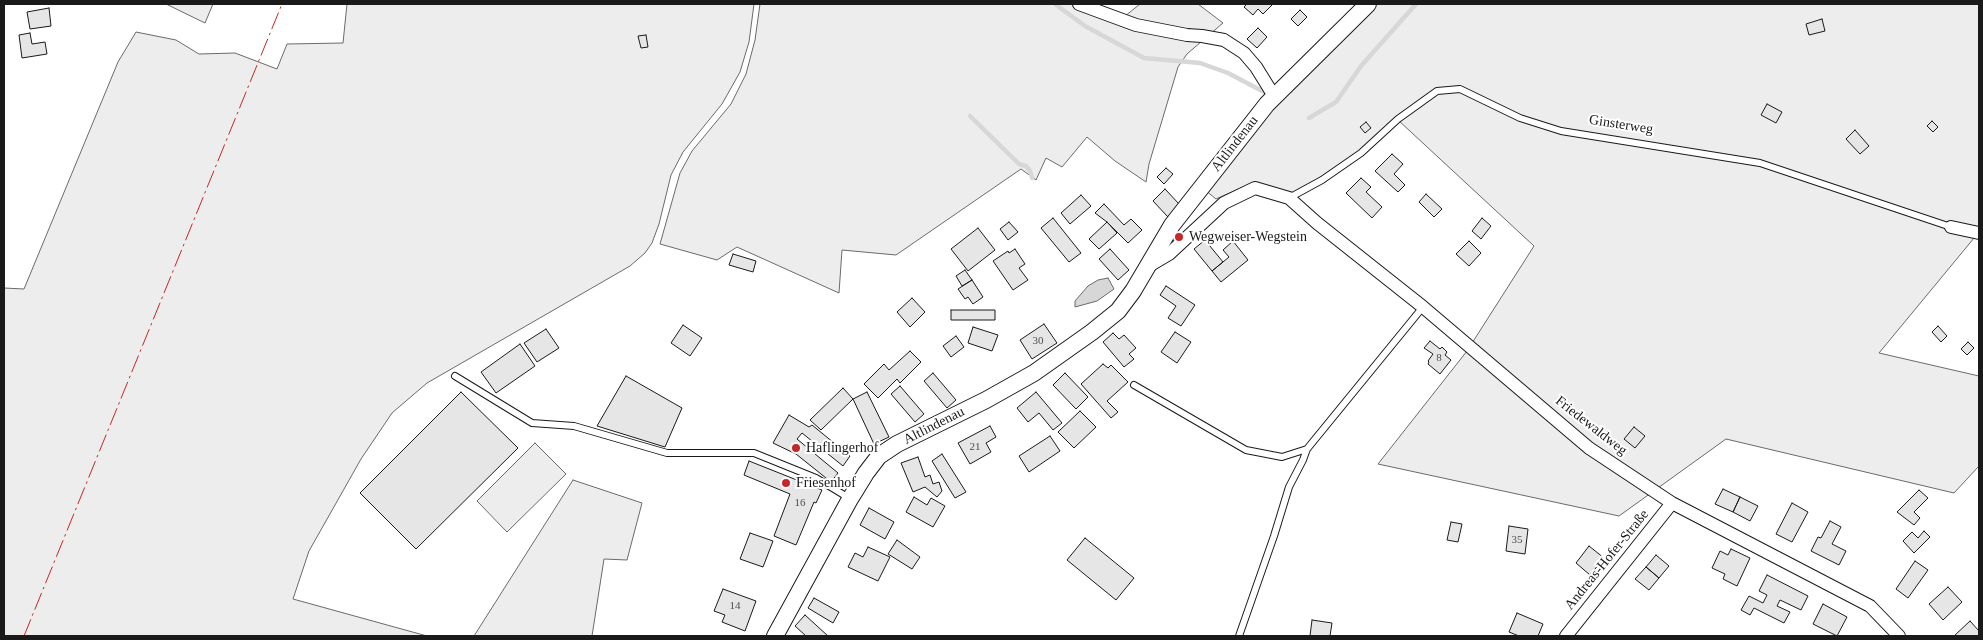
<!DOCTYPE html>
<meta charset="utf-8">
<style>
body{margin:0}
#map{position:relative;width:1983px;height:640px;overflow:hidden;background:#fff;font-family:"Times New Roman",serif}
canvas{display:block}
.frame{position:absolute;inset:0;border:5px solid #1a1a1a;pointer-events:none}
</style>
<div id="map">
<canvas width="1983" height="640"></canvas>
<div class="frame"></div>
</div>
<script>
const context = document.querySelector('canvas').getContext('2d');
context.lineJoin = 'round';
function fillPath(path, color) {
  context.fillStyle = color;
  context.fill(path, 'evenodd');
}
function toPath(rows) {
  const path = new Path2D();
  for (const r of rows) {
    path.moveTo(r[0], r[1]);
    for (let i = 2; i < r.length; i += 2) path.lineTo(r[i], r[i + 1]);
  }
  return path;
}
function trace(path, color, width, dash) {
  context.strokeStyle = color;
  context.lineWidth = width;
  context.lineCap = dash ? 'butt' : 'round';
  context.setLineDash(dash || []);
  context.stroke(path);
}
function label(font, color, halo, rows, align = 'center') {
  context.font = font + ' "Times New Roman",serif';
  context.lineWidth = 4;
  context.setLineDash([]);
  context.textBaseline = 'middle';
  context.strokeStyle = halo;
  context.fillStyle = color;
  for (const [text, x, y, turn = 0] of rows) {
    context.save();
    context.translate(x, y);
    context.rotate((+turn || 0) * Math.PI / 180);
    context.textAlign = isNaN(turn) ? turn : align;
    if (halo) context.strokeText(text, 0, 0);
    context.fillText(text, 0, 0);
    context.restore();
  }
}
const green = toPath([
 [166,4,213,4,205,23,166,4],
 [347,4,754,4,749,42,740,72,722,104,683,152,671,175,659,224,652,243,645,253,630,266,427,383,392,413,361,459,309,551,293,599,427,636,4,636,4,288,24,289,118,62,136,32,176,40,199,54,235,53,277,69,287,44,343,43,347,4],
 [760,4,1075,4,1119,21,1140,4,1198,4,1223,23,1187,54,1178,67,1149,164,1146,182,1115,161,1087,137,1062,167,1046,158,1036,180,1021,169,896,255,842,250,839,293,737,247,717,260,660,244,680,173,692,151,731,104,746,74,755,40,760,4],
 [1374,4,1979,4,1979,232,1879,353,1979,376,1979,466,1954,493,1726,439,1619,516,1378,464,1467,351,1534,246,1398,120,1361,153,1289,198,1254,182,1216,199,1205,190,1271,107,1374,4],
 [535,443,566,474,507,532,477,501,535,443],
 [573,480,642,503,627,560,604,559,592,636,474,636,573,480]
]);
fillPath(green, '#ededed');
trace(green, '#6a6a6a', 1);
const water = toPath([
 [1108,278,1114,289,1097,301,1075,307,1075,301,1088,286,1098,280,1108,278]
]);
fillPath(water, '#d7d7d7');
trace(water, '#6a6a6a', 1);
trace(toPath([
 [1055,4,1085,26,1144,58,1200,63,1228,73,1264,92],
 [970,116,1019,164,1026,166,1030,171,1032,178],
 [1309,118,1336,102,1361,66,1416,4]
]), '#d7d7d7', 4.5);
const building = toPath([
 [1247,4,1273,4,1263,14,1258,9,1253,15,1244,7,1247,4],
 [49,8,51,26,30,29,27,12,49,8],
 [1300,10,1307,17,1298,26,1291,19,1300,10],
 [1822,19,1825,31,1809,35,1806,24,1822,19],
 [1258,28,1267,37,1257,48,1247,39,1258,28],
 [30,33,32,44,45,42,47,54,22,58,19,35,30,33],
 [646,35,648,47,641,48,638,36,646,35],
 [1767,104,1782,112,1776,123,1761,115,1767,104],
 [1932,121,1938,127,1933,132,1927,126,1932,121],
 [1366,122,1371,128,1365,133,1360,127,1366,122],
 [1855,130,1869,146,1860,154,1846,139,1855,130],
 [1392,154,1403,164,1394,174,1405,185,1398,192,1375,171,1392,154],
 [1166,168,1173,174,1164,184,1157,177,1166,168],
 [1361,178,1371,187,1366,192,1382,207,1372,218,1346,193,1361,178],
 [1165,189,1180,205,1168,217,1153,201,1165,189],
 [1426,194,1442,209,1434,217,1419,202,1426,194],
 [1081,195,1091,206,1070,224,1061,213,1081,195],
 [1104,204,1124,225,1131,219,1142,230,1128,243,1107,222,1095,213,1104,204],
 [1053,218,1081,253,1069,262,1041,228,1053,218],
 [1482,218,1491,226,1481,239,1472,231,1482,218],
 [1009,222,1018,232,1008,240,1000,229,1009,222],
 [1107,222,1117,233,1099,249,1089,239,1107,222],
 [978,228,995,250,968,271,951,249,978,228],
 [1205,240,1223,262,1212,271,1194,249,1205,240],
 [1233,241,1248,260,1221,282,1212,271,1229,257,1223,250,1233,241],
 [1469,241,1481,253,1469,266,1456,254,1469,241],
 [1015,249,1025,264,1019,268,1028,280,1013,290,993,261,1008,251,1009,253,1015,249],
 [1110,249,1129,270,1118,280,1099,259,1110,249],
 [733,254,756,261,753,272,729,265,733,254],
 [965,270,972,280,962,286,956,276,965,270],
 [972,280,983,297,973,304,968,297,965,299,958,289,972,280],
 [1166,286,1195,305,1181,326,1168,318,1176,306,1160,295,1166,286],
 [912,298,925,312,910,327,897,312,912,298],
 [951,310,995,310,995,320,951,320,951,310],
 [1044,324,1057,343,1032,359,1020,340,1044,324],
 [683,325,702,338,690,356,671,343,683,325],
 [1938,326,1947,336,1941,342,1932,332,1938,326],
 [973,327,998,335,992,351,968,343,973,327],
 [546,329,559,348,537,362,524,343,546,329],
 [1175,332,1191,342,1177,363,1161,352,1175,332],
 [1113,333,1119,339,1124,335,1136,348,1129,354,1134,359,1124,367,1103,342,1113,333],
 [956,336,964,347,951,357,943,346,956,336],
 [1430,341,1440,349,1442,347,1447,352,1445,355,1451,360,1440,374,1428,364,1429,362,1428,361,1433,354,1424,348,1430,341],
 [1968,342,1974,348,1967,355,1961,349,1968,342],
 [520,344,535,366,496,393,481,372,520,344],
 [910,351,921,362,900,383,897,379,878,398,864,384,884,364,889,370,910,351],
 [1103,364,1108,368,1111,365,1128,382,1107,401,1118,412,1111,418,1081,384,1103,364],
 [933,373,956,400,947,408,924,381,933,373],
 [1065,373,1088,397,1076,409,1053,385,1065,373],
 [626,376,682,408,665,447,597,426,626,376],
 [900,386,924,414,915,422,891,394,900,386],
 [843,388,853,399,821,430,810,420,843,388],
 [461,392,518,448,416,549,360,493,461,392],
 [867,392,889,437,874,444,853,399,867,392],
 [1036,392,1062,423,1053,430,1039,413,1028,422,1017,408,1036,392],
 [1080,411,1096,427,1074,448,1058,432,1080,411],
 [789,415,809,427,812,425,850,456,843,466,802,433,797,439,838,473,831,482,796,454,773,443,789,415],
 [990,426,996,437,986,443,991,452,970,464,958,443,990,426],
 [1634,427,1645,436,1635,448,1624,439,1634,427],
 [1050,436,1060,451,1029,472,1019,456,1050,436],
 [942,454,966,492,955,498,932,461,942,454],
 [918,457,925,477,930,475,933,484,939,482,942,491,937,497,925,487,913,492,901,463,918,457],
 [749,461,822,490,816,503,814,502,796,545,774,536,790,494,744,475,749,461],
 [1723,489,1740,497,1733,512,1715,504,1723,489],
 [1919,490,1928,498,1914,512,1920,518,1914,525,1897,512,1919,490],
 [914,497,927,505,931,498,945,506,933,527,906,512,914,497],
 [1740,497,1758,506,1750,521,1733,512,1740,497],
 [1792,503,1808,512,1792,542,1776,534,1792,503],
 [869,508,894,522,885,539,860,525,869,508],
 [1830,521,1841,527,1832,544,1846,551,1839,565,1811,551,1818,537,1821,538,1830,521],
 [1451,522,1462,524,1458,542,1447,540,1451,522],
 [1509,526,1528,529,1525,554,1506,551,1509,526],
 [1924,531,1930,537,1914,553,1903,541,1912,532,1918,538,1924,531],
 [750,533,773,541,763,567,740,559,750,533],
 [1085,538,1134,578,1116,600,1067,560,1085,538],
 [897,540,920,557,912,569,888,554,897,540],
 [1589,546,1604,558,1590,575,1576,563,1589,546],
 [868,547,890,557,878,581,848,567,855,553,863,557,868,547],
 [1731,549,1750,558,1737,586,1723,579,1725,574,1712,568,1720,551,1728,555,1731,549],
 [1656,555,1669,566,1659,578,1646,567,1656,555],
 [1915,561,1928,570,1908,598,1896,589,1915,561],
 [1646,567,1659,578,1649,590,1635,579,1646,567],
 [1767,575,1808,596,1801,610,1780,600,1777,606,1790,612,1784,623,1754,608,1750,615,1741,610,1749,596,1763,603,1767,595,1759,591,1767,575],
 [1948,587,1962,602,1943,620,1929,604,1948,587],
 [723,589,756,601,745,631,722,622,725,615,714,611,723,589],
 [814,598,839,612,833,623,808,608,814,598],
 [1823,604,1847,617,1837,636,1813,624,1823,604],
 [1517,613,1543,624,1538,636,1519,636,1509,632,1517,613],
 [805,615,828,636,806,636,795,626,805,615],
 [1312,620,1332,623,1330,636,1310,636,1312,620],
 [1970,621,1979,631,1979,636,1954,636,1970,621]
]);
fillPath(building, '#e6e6e6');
trace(building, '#1a1a1a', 1);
const service = toPath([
 [1289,198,1322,180,1361,153,1398,119,1437,91,1460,89,1520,118,1561,131,1760,163,1951,227],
 [455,376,532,423,574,426,667,453,754,453,816,478,849,498],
 [1134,385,1246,450,1282,457,1307,449],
 [1239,636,1274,536,1289,487,1303,460,1307,449,1423,307]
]);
const minor = toPath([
 [1079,4,1136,25,1187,35,1202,36,1224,40,1244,53,1256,67,1274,96],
 [1951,227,1979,233],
 [1147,267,1169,254,1224,203,1255,188,1289,198,1317,223,1423,307,1589,448,1672,503,1870,606,1899,636],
 [1566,636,1672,503]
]);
const tertiary = toPath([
 [775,636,850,499,866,473,879,456,897,444,986,400,1034,373,1092,332,1118,311,1133,291,1172,225,1267,104,1368,4]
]);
trace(service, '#1a1a1a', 8);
trace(minor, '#1a1a1a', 14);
trace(tertiary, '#1a1a1a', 18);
trace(service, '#fff', 6);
trace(minor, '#fff', 12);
trace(tertiary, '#fff', 16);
trace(toPath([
 [24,636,282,4]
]), '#c62828', 1, [18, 4, 2.5, 4]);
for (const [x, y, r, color] of [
 [1179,237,5,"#c62828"],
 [796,448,5,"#c62828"],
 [786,483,5,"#c62828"]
]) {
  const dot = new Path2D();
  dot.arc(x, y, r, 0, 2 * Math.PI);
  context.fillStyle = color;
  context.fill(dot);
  trace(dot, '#fff', 2);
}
label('11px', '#4d4d4d', null, [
 ["30",1038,341],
 ["8",1439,358],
 ["21",975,447],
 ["16",800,503],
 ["35",1517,540],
 ["14",735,606]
]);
label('14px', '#1a1a1a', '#fff', [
 ["Ginsterweg",1621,125,9],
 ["Altlindenau",1235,144,-52],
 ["Altlindenau",934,426,-27],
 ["Friedewaldweg",1591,426,38],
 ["Andreas-Hofer-Straße",1607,560,-51]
]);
label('14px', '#1a1a1a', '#fff', [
 ["Wegweiser-Wegstein",1189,237],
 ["Haflingerhof",806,448],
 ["Friesenhof",796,483]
], 'left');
</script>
